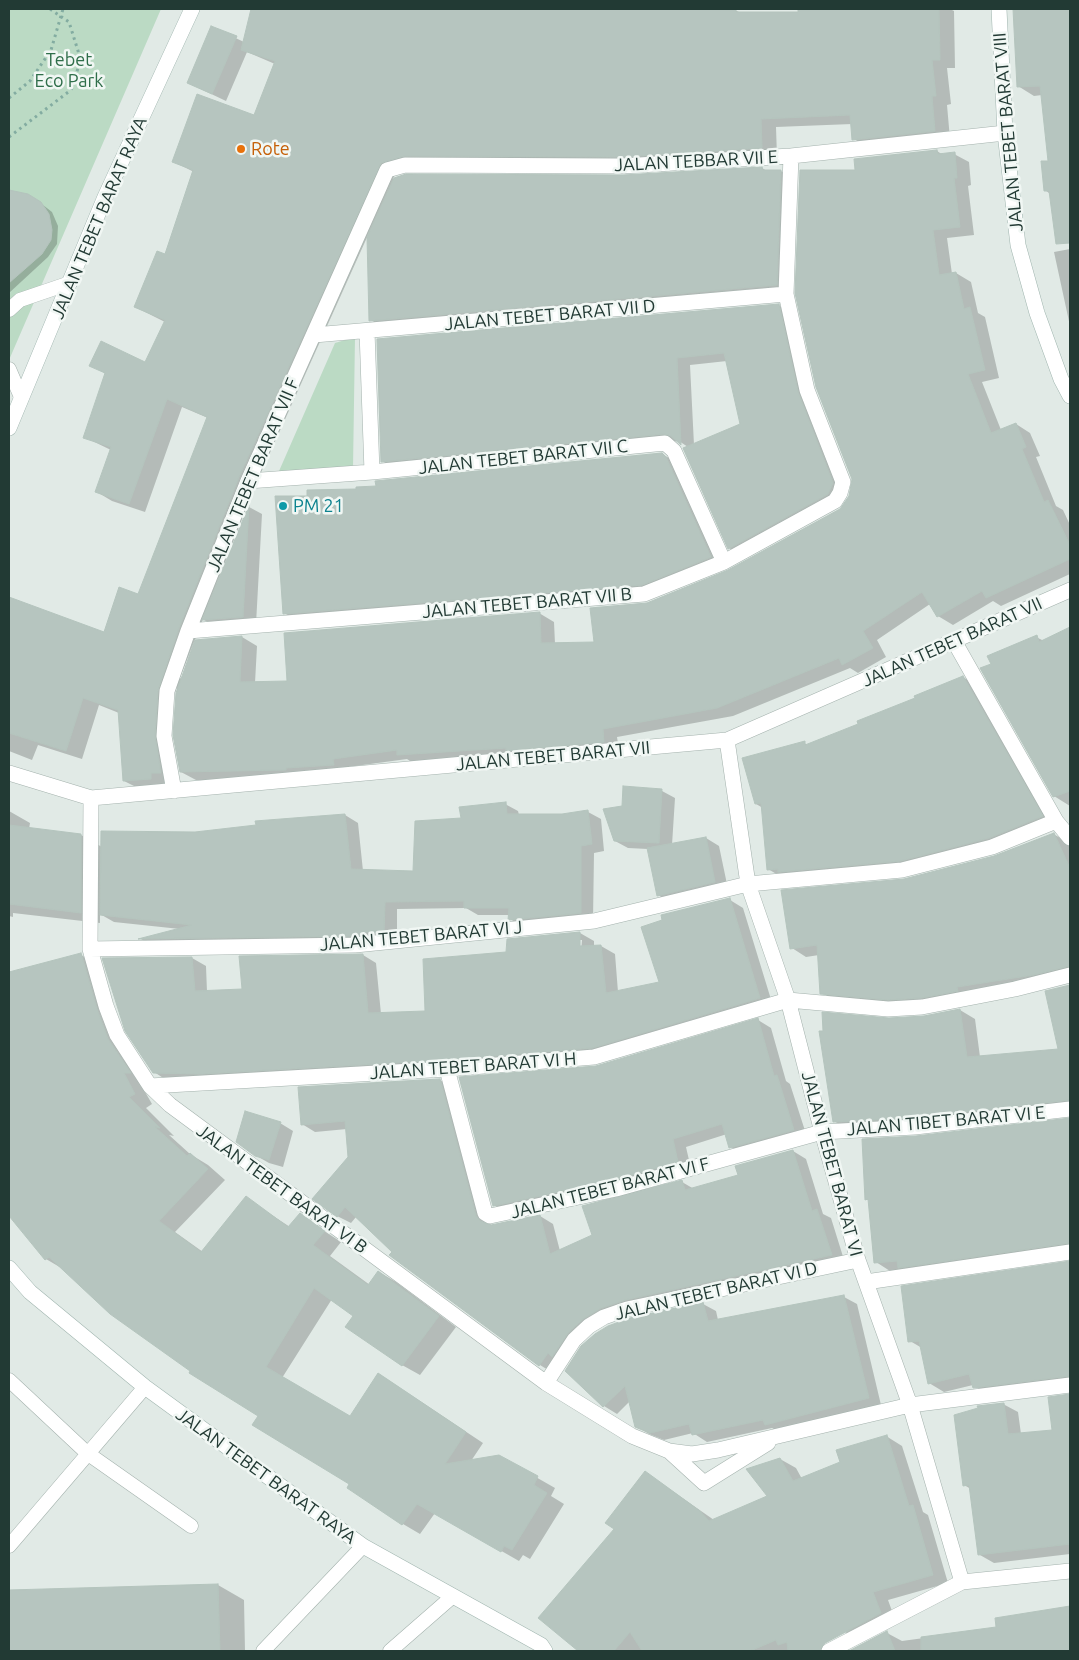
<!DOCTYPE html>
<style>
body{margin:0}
#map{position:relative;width:1079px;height:1660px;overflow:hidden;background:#e1eae6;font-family:Ubuntu,sans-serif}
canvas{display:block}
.frame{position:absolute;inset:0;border:10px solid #223a34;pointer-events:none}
</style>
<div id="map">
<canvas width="1079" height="1660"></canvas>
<div class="frame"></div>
</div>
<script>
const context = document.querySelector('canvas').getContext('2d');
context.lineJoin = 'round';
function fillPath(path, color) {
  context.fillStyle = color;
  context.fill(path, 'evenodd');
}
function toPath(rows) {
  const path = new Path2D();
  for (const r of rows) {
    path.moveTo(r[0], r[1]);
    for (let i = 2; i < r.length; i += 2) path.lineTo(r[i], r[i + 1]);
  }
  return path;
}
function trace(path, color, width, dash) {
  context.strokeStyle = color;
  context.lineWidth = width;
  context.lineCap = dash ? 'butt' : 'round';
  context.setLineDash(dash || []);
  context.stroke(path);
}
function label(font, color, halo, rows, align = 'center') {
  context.font = font + ' Ubuntu,sans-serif';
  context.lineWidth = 5;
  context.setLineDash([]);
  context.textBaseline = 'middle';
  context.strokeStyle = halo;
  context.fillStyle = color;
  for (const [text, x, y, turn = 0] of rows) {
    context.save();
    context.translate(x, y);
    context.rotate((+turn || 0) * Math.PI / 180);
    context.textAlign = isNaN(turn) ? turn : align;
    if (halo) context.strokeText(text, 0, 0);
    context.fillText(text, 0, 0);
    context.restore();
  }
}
fillPath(toPath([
 [9,9,161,9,9,360],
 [355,337,353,468,276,478,335,343]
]), '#bbdac4');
fillPath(toPath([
 [252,9,677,9,735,10,741,13,800,14,800,9,950,9,954,11,955,68,947,68,951,104,947,105,950,139,869,148,854,139,852,124,776,127,777,157,396,172,393,179,406,176,623,177,762,168,767,171,781,171,794,179,790,292,384,328,371,320,369,233,255,486,180,678,182,679,196,641,242,637,257,646,255,683,288,683,539,613,554,622,555,644,595,643,648,604,729,571,841,510,850,496,853,479,857,172,937,151,943,155,954,154,969,162,971,185,968,186,974,235,947,238,952,274,956,273,971,282,978,313,985,317,999,378,982,382,1001,430,1016,424,1030,433,1040,456,1036,457,1056,506,1063,510,1070,525,1070,574,1001,606,993,601,953,625,938,616,930,604,877,640,886,657,858,673,850,668,733,716,617,737,619,750,413,763,407,759,348,767,348,773,258,780,196,780,181,772,175,735,177,687,173,699,166,788,140,789,124,781,119,713,99,705,82,759,38,745,32,760,9,751,10,599,104,633,139,596,208,418,182,407,145,512,112,501,97,492,111,450,84,437,106,374,91,365,146,364,165,322,135,307,166,256,194,172,174,162,255,116,275,64,247,52,226,101,188,83,212,27,244,42],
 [1014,9,1070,9,1070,225,1049,193,1045,190,1049,162,1042,95,1034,96,1018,86],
 [18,193,34,198,52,212,58,226,57,244,48,257,9,293,9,194],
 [1070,249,1070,326,1054,252],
 [778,305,792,313,811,401,847,491,743,556,729,548,688,447,679,441,396,469,382,461],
 [727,361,741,425,694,445,690,365],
 [662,454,676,462,724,565,656,592,298,621,284,613,308,497],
 [249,507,262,514,256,624,217,627,204,620],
 [1070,628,1070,806,1054,796,992,665,1036,637,1044,641],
 [963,677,979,687,1058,826,918,870,785,879,768,869,763,808,756,804,804,743,808,745,860,725],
 [624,788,662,791,675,798,672,845,706,838,719,846,728,889,671,903,658,895,648,849,628,848,615,841,623,807],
 [505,804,518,811,519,815,562,815,588,812,601,819,604,851,594,853,593,920,523,927,510,919,510,915,478,915,466,908,397,909,397,939,152,946,141,939,180,929,114,922,100,914,100,923,13,913,13,917,9,916,9,811,30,823,29,829,81,835,102,847,195,833,345,815,358,823,363,871,414,872,462,820],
 [1053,834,1068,842,1070,847,1070,977,936,1005,836,1001,822,993,819,955,806,957,792,948,905,880,995,857],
 [730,900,743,908,773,1006,607,1055,168,1081,154,1072,192,958,206,966,207,992,243,991,363,955,376,963,381,1014,427,1012,507,954,508,940,580,933,594,941,594,946,601,946,615,954,618,992,660,983],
 [579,940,582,940,581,953,579,953],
 [81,955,99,965,140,1083,152,1104,146,1108,174,1136,169,1135,190,1154,208,1165,225,1180,175,1232,203,1252,246,1198,290,1227,300,1215,341,1242,330,1256,370,1285,379,1272,396,1282,456,1327,420,1375,402,1365,354,1315,332,1299,282,1378,351,1418,379,1374,483,1443,471,1461,499,1456,555,1488,551,1496,564,1504,530,1559,523,1555,519,1561,435,1513,420,1534,403,1524,348,1487,351,1483,259,1416,192,1371,63,1269,46,1259,9,1214,9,976],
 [1070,985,1070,1109,848,1130,834,1121,889,1020,924,1017,960,1010,975,1019,980,1057,1060,1050,1047,992],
 [758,1020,771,1028,786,1081,790,1084,807,1137,744,1155,731,1147,727,1134,686,1147,691,1169,507,1213,494,1205,597,1067],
 [440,1080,453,1088,491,1226,540,1216,553,1224,560,1251,594,1236,682,1182,694,1189,739,1176,793,1151,806,1159,823,1214,831,1218,845,1263,638,1307,598,1325,553,1373,540,1365,393,1251,356,1217,351,1223,337,1216,349,1157,347,1129,315,1132,302,1124],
 [1070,1120,1070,1252,890,1271,876,1262,870,1201,866,1199,916,1138],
 [280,1123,293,1131,283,1167,269,1163,255,1155],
 [1070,1263,1070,1385,988,1395,973,1385,944,1392,929,1383,922,1348,910,1341,902,1287],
 [844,1297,857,1304,881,1405,779,1432,772,1428,707,1442,693,1433,664,1440,649,1434,636,1426,630,1401,617,1414,604,1406,703,1304,716,1311,718,1320],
 [1070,1395,1070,1554,994,1563,980,1555,971,1489,964,1485,1003,1404,1018,1412,1021,1434,1053,1431,1050,1398],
 [886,1436,902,1446,923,1512,928,1515,948,1583,888,1600,896,1622,851,1636,845,1632,800,1651,580,1651,540,1618,615,1529,645,1472,714,1520,769,1496,780,1459,796,1468,802,1479,842,1463],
 [218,1585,244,1600,245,1651,9,1651,9,1591],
 [1070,1607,1070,1651,861,1651,860,1647,887,1633,902,1641,998,1628,1054,1609]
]), '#0003');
const building = toPath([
 [251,9,736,9,736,12,798,12,798,9,939,9,940,60,932,60,936,96,932,96,935,131,852,140,850,115,761,119,762,148,622,157,405,156,381,163,239,477,179,628,158,690,155,736,161,773,151,773,151,779,123,781,118,710,83,698,66,751,9,733,9,597,104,632,119,587,138,594,207,417,167,399,129,504,95,492,111,447,83,438,105,373,89,366,101,341,145,362,165,320,134,307,157,251,165,254,193,170,172,162,197,94,254,115,275,61,241,50,251,9],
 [1013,9,1070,9,1070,243,1056,244,1049,191,1044,191,1041,161,1048,161,1040,86,1017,87,1013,9],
 [211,26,237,36,212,94,187,83,211,26],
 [937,150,938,154,955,152,957,178,954,178,960,227,933,230,939,275,956,272,964,309,970,307,985,370,968,374,991,433,1016,423,1026,447,1022,449,1044,502,1048,500,1070,545,1070,559,986,598,982,591,937,617,922,592,863,631,873,648,842,665,839,658,717,708,603,729,604,742,506,751,506,748,397,755,397,750,333,759,334,765,286,768,286,770,180,772,173,735,176,693,195,640,242,636,240,682,287,681,284,633,540,612,541,643,594,642,590,608,647,603,728,570,840,509,849,496,852,479,816,387,795,293,800,170,855,170,854,159,937,150],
 [762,167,763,170,781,170,777,285,369,321,367,237,394,178,406,174,623,175,762,167],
 [9,190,28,194,41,202,49,214,52,230,51,240,42,254,9,283,9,190],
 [779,304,798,392,833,483,828,494,728,549,683,448,740,424,724,353,677,358,681,445,671,436,664,434,381,462,377,339,779,304],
 [662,453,666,457,711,557,642,585,283,614,275,496,307,496,307,490,356,489,356,487,376,486,375,481,662,453],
 [249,505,243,617,202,620,249,505],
 [1070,627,1070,791,1053,797,980,668,991,664,987,656,1037,635,1039,642,1070,627],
 [963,676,1043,816,989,838,900,861,778,872,778,869,767,870,761,803,755,804,742,758,805,741,805,745,858,724,857,721,915,698,914,696,963,676],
 [623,786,662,789,659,843,614,841,603,809,622,806,623,786],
 [506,802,507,814,562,814,588,810,592,844,581,846,581,913,508,920,509,908,464,908,464,901,385,902,384,932,361,932,361,935,354,936,138,939,192,925,100,915,101,831,195,832,256,825,255,821,345,814,351,869,413,871,415,821,461,818,459,807,506,802],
 [9,825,81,834,81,913,9,904,9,825],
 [1054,833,1070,868,1070,966,1033,975,957,987,958,991,921,998,888,1000,820,994,817,945,790,949,781,890,904,879,994,856,1054,833],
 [706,837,715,882,657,896,647,848,706,837],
 [730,898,760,998,592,1048,446,1060,201,1074,153,1073,125,1031,102,958,192,957,195,991,242,989,239,956,363,954,368,1013,425,1011,423,959,506,952,507,939,580,932,580,946,601,945,606,993,659,982,641,927,662,920,661,915,730,898],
 [81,953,97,1009,108,1039,131,1073,124,1073,135,1094,129,1097,160,1128,155,1127,187,1156,190,1153,208,1169,159,1221,201,1252,246,1196,288,1227,300,1213,325,1231,313,1245,368,1285,378,1271,439,1316,402,1366,345,1327,353,1316,314,1288,266,1367,350,1416,378,1373,466,1432,445,1464,499,1455,538,1476,534,1485,547,1493,512,1550,504,1546,501,1552,417,1504,402,1525,347,1488,349,1484,252,1425,258,1416,189,1373,190,1371,110,1314,49,1257,45,1260,9,1216,9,972,81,953],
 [1070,985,1070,1100,914,1118,833,1122,819,1031,823,1031,822,1012,889,1018,924,1016,960,1009,967,1057,1058,1049,1045,991,1070,985],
 [758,1018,774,1076,777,1075,794,1130,729,1148,722,1124,673,1139,678,1162,614,1180,493,1206,459,1077,596,1066,758,1018],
 [440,1079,476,1216,480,1221,491,1225,540,1215,550,1254,592,1235,582,1206,682,1180,685,1190,738,1175,735,1166,793,1150,812,1211,817,1209,832,1255,625,1300,601,1308,583,1319,568,1333,552,1357,548,1353,539,1366,389,1255,392,1252,345,1207,337,1217,312,1199,348,1157,345,1121,301,1125,298,1087,440,1079],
 [245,1111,281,1122,269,1160,255,1156,236,1142,245,1111],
 [1070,1118,1070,1243,898,1268,897,1261,874,1263,868,1199,865,1200,862,1139,916,1136,1070,1118],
 [1070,1261,1070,1376,973,1388,969,1374,928,1384,919,1341,908,1342,901,1286,1070,1261],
 [844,1295,869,1398,765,1425,763,1420,692,1435,689,1424,650,1433,635,1427,625,1386,603,1407,565,1371,581,1346,595,1334,608,1326,630,1318,703,1302,708,1321,844,1295],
 [1070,1394,1070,1544,978,1555,969,1485,963,1486,954,1415,978,1408,977,1406,1004,1403,1008,1434,1052,1430,1048,1397,1070,1394],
 [887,1435,909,1506,913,1505,933,1575,873,1592,881,1613,825,1643,820,1651,788,1651,787,1642,778,1645,776,1640,750,1651,642,1651,630,1632,614,1651,578,1651,538,1618,614,1529,605,1523,645,1471,700,1511,709,1521,767,1496,746,1469,780,1458,793,1481,840,1462,836,1450,887,1435],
 [218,1584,220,1651,9,1651,9,1590,218,1584],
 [1070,1606,1070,1651,921,1651,921,1637,996,1627,995,1618,1070,1606],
 [887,1631,895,1651,849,1651,887,1631]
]);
fillPath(building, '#b6c5bf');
trace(building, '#b4c4bd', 1);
const lane = toPath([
 [9,310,20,300,70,283],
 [9,369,21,397],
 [9,1380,87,1453,191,1526],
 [9,1546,145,1387],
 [263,1651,363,1546],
 [390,1651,453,1596]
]);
const street = toPath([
 [367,331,372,472],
 [314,335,786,294],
 [248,481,372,472,665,443,674,451,724,562],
 [188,631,644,594,724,562,835,501,840,493,843,482,807,390,786,294,791,156],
 [954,641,1056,821,1070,838],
 [727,740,748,884,788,1000,822,1132,858,1260,910,1405,962,1582],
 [9,773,91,798,727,740,1070,590],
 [174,791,164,736,167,691,188,631,248,481,387,170,405,165,622,166,791,156,1005,133],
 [91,798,90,949,106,1006,117,1035,150,1086,170,1105,546,1383,632,1436,669,1451,692,1454,718,1450,910,1405,1070,1385],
 [90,949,355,945,594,921,748,884,902,870,992,847,1056,821],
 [447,1069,485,1213,490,1216,616,1189,822,1132,915,1127,1070,1109],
 [150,1086,447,1069,594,1057,788,1000,888,1009,922,1007,1015,989,1070,975],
 [866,1282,1070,1252],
 [546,1383,574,1340,589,1326,604,1317,627,1309,858,1260],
 [669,1451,704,1483,768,1443],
 [829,1651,962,1582,1070,1571]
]);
const secondary = toPath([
 [999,9,1005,133,1018,245,1037,313,1061,379,1070,396],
 [9,428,105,197,192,9],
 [9,1268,30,1292,145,1387,363,1546,541,1645,545,1651]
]);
trace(lane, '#a4b2ad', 15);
trace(street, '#a4b2ad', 16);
trace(secondary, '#a0b5af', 16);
trace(toPath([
 [9,137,71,90,79,65,79,54,69,22,50,9]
]), '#83aca1', 3, [2.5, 4]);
trace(lane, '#fff', 14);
trace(street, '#fff', 15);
trace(secondary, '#fff', 15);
trace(toPath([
 [9,98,30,81,51,50,63,9]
]), '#83aca1', 3, [2.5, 4]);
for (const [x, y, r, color] of [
 [241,149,5,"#e8710a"],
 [283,506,5,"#0f9aa8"]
]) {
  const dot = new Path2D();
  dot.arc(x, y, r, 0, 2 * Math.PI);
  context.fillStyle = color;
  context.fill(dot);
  trace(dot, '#f1f7f4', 2);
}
label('18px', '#2f6e4a', '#f1f7f4', [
 ["Tebet",69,60],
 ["Eco Park",69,81]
]);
label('18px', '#223a34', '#f1f7f4', [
 ["JALAN TEBET BARAT VIII",1008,132,-95],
 ["JALAN TEBBAR VII E",696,161,-3],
 ["JALAN TEBET BARAT RAYA",99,218,-67],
 ["JALAN TEBET BARAT VII D",550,315,-5],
 ["JALAN TEBET BARAT VII C",523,457,-6],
 ["JALAN TEBET BARAT VII F",253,475,-67],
 ["JALAN TEBET BARAT VII B",527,603,-5],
 ["JALAN TEBET BARAT VII",952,642,-24],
 ["JALAN TEBET BARAT VII",553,756,-5],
 ["JALAN TEBET BARAT VI J",421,936,-5],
 ["JALAN TEBET BARAT VI H",473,1066,-4],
 ["JALAN TIBET BARAT VI E",946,1121,-5],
 ["JALAN TEBET BARAT VI",832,1164,75],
 ["JALAN TEBET BARAT VI F",610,1188,-14],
 ["JALAN TEBET BARAT VI B",282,1189,36],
 ["JALAN TEBET BARAT VI D",716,1291,-13],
 ["JALAN TEBET BARAT RAYA",266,1476,36]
]);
label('18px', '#c56008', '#f1f7f4', [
 ["Rote",251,149]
], 'left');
label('18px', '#0d838f', '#f1f7f4', [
 ["PM 21",293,506]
], 'left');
</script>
